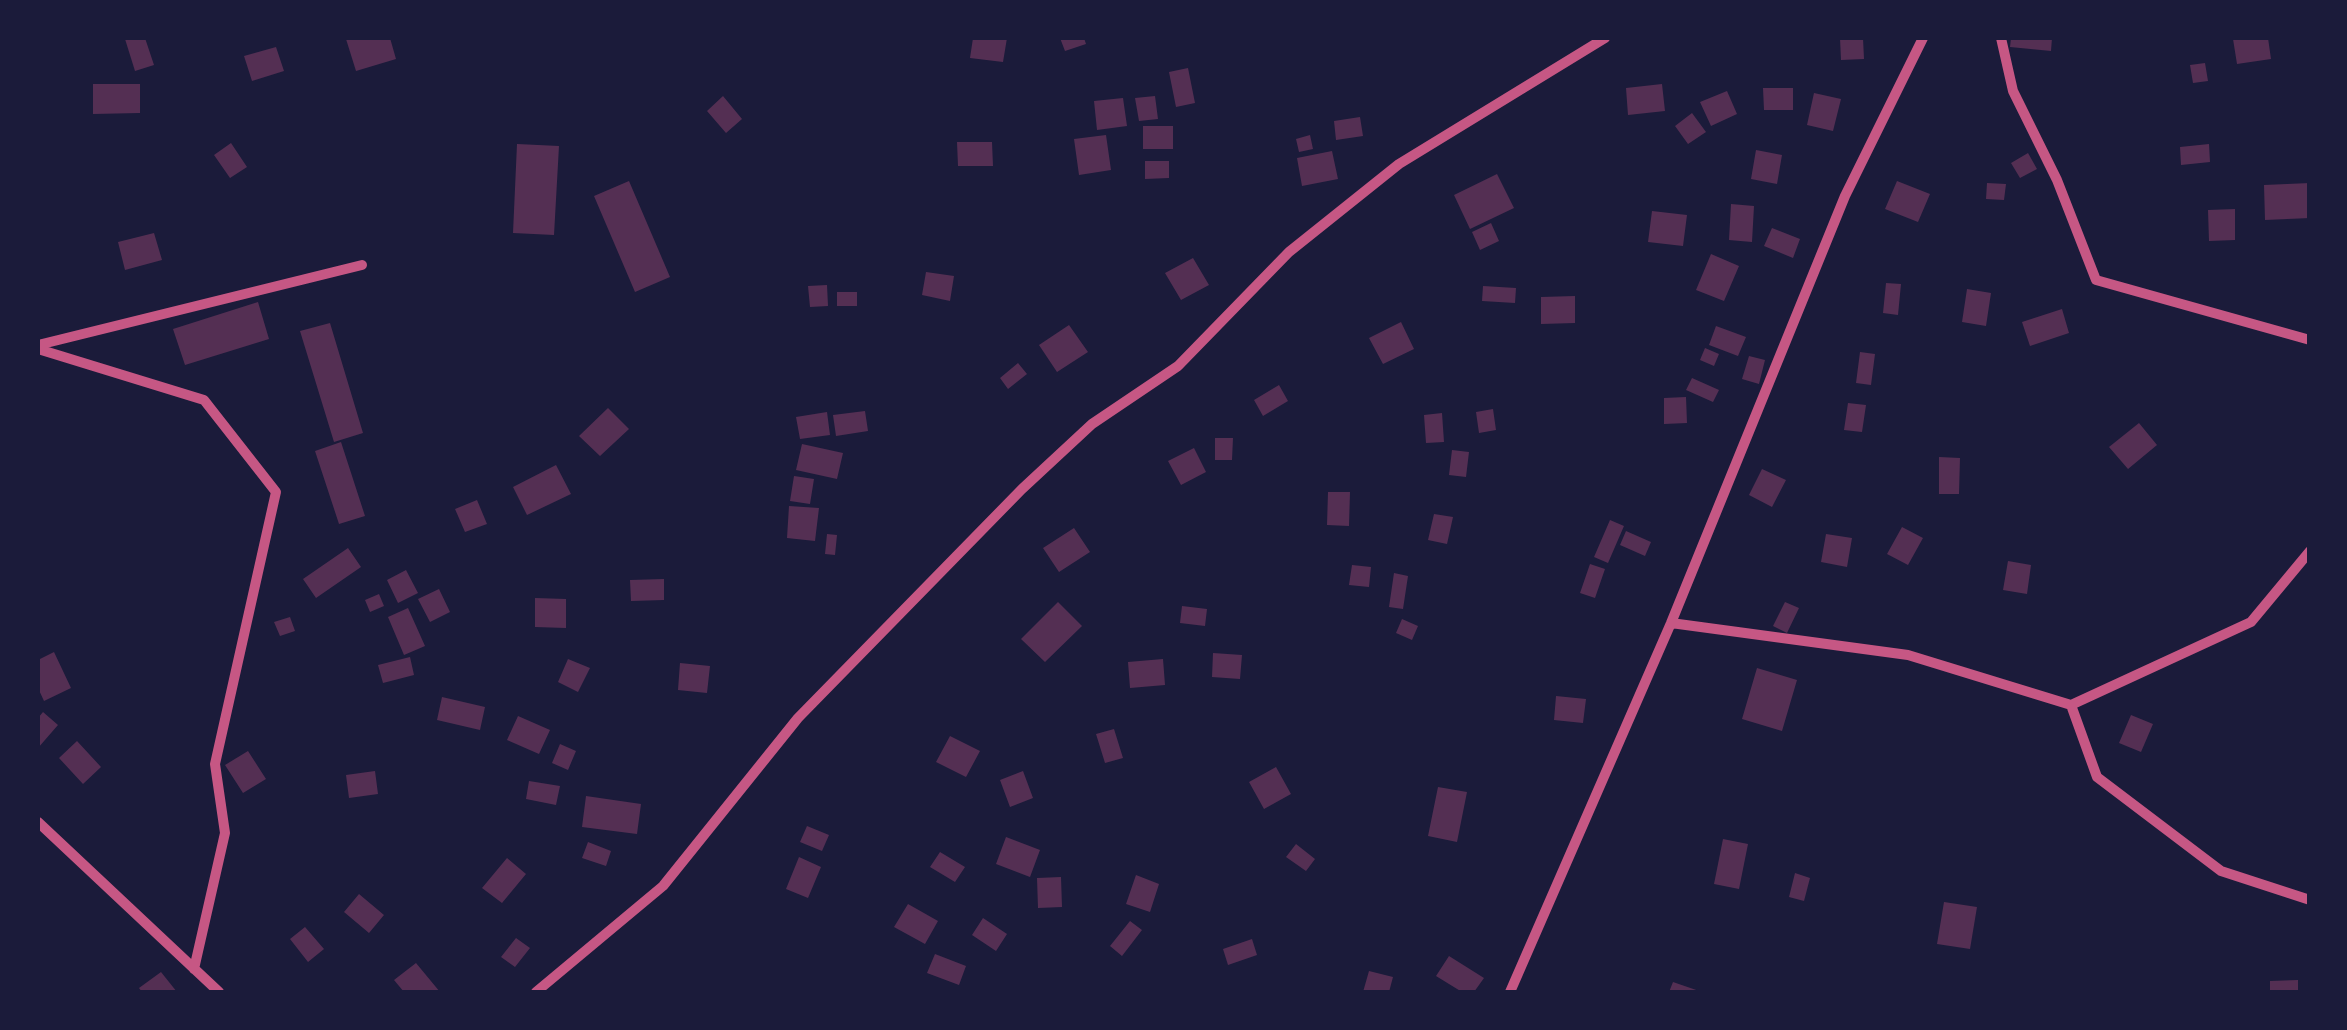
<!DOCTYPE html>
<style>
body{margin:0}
#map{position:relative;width:2347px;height:1030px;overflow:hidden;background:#1b1b3a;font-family:"Roboto Condensed",sans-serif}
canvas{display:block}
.frame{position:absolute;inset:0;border:40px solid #1b1b3a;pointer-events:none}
</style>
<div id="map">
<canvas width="2347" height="1030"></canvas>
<div class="frame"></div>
</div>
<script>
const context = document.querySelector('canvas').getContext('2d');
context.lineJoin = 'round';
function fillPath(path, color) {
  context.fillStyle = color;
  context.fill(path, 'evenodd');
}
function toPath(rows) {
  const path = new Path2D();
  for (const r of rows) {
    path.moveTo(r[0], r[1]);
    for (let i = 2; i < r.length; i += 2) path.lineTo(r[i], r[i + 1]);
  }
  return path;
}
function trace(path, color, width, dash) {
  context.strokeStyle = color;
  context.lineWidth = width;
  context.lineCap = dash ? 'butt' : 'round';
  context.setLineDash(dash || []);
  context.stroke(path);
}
fillPath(toPath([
 [145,38,154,65,135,71,125,39],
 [390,38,396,59,356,71,346,39],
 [973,38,1007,38,1003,62,970,58],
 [1060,38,1084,38,1086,44,1065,51],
 [1840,38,1863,38,1864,59,1841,60],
 [2011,38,2052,38,2051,51,2010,47],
 [2268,38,2271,59,2237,64,2233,39],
 [276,47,284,71,252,81,244,56],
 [2205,63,2208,81,2193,83,2190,65],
 [1188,68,1195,103,1176,107,1169,72],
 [93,84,140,84,140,113,93,114],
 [1662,84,1665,111,1628,115,1626,88],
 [1763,88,1793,88,1793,110,1764,110],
 [1727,91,1737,114,1711,126,1700,102],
 [1814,93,1841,99,1833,131,1807,125],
 [723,96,742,119,726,133,707,111],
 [1155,96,1158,119,1139,121,1135,98],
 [1123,98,1127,126,1097,130,1094,101],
 [1692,113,1706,132,1688,144,1675,126],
 [1360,117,1363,136,1336,140,1334,121],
 [1143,126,1173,126,1173,149,1143,149],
 [1106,135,1111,170,1079,175,1074,139],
 [1310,135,1313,149,1299,152,1296,139],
 [957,142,992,142,993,166,958,166],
 [231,143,247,167,230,178,214,155],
 [517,144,559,146,554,235,513,233],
 [2209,144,2210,162,2181,165,2180,147],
 [1756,150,1782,155,1777,184,1751,179],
 [1332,151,1338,179,1302,186,1297,158],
 [2028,153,2037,169,2020,178,2011,163],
 [1145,161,1169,161,1169,178,1145,179],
 [1497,174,1514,208,1470,229,1454,195],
 [629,181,670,277,635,292,594,196],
 [1897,181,1930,194,1918,222,1885,209],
 [1987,183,2006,184,2004,200,1986,199],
 [2310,183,2310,218,2265,220,2264,185],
 [1731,204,1754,206,1752,242,1729,240],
 [2235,209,2235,240,2209,241,2208,210],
 [1652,211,1687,215,1683,246,1648,242],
 [1491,223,1499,241,1480,250,1472,232],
 [1772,228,1800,239,1793,258,1764,246],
 [154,233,162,260,125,270,118,242],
 [1711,254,1739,266,1724,301,1696,290],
 [1193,258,1209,285,1181,300,1165,273],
 [926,272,954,276,950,301,922,295],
 [1886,283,1901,284,1898,315,1883,313],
 [827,285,828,306,810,307,808,286],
 [1483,286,1516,288,1515,303,1482,301],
 [1967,289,1991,293,1986,326,1962,322],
 [837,292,857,292,857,306,837,306],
 [1575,296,1575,323,1541,324,1541,297],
 [258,302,269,339,185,365,173,329],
 [2062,309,2069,333,2030,346,2022,322],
 [1401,322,1414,349,1383,364,1369,338],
 [330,323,363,433,334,442,300,331],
 [1069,325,1088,352,1057,372,1039,345],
 [1716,326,1746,337,1738,356,1709,345],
 [1705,348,1719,354,1714,366,1700,360],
 [1860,352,1875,354,1871,385,1856,383],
 [1749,356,1765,360,1759,384,1742,379],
 [1018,363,1027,374,1008,389,1000,378],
 [1692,378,1719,390,1713,402,1686,390],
 [1279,385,1288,401,1263,416,1254,400],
 [1686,397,1687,423,1664,424,1664,398],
 [1848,403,1866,405,1862,432,1844,430],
 [608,408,629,429,600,456,579,436],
 [1493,409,1496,430,1479,433,1476,412],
 [865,411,868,431,836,436,833,415],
 [827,412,830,435,800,439,796,417],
 [1442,413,1444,442,1426,443,1424,415],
 [2139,423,2157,445,2128,469,2109,447],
 [1215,438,1233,438,1232,460,1215,460],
 [341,442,365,516,339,524,315,451],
 [802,444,843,453,837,479,796,470],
 [1194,448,1206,472,1181,485,1168,461],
 [1452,450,1469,452,1466,477,1449,475],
 [1939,457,1960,458,1959,494,1939,494],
 [556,465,571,494,527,515,513,487],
 [1762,469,1786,480,1772,507,1749,495],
 [794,476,814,479,810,504,790,501],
 [1328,492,1350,492,1349,526,1327,525],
 [477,500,487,524,465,532,455,509],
 [789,506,819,508,815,541,787,538],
 [1434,514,1453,517,1447,544,1428,540],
 [1610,520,1624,526,1608,563,1594,557],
 [1902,527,1923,538,1908,565,1887,554],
 [1074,528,1090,552,1059,572,1043,548],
 [1626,531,1651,542,1645,556,1620,545],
 [827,534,837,535,835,555,825,554],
 [1826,534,1852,538,1847,567,1821,562],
 [348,548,361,567,316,598,303,579],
 [2008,561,2031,565,2027,594,2003,590],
 [1590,564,1605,569,1595,598,1580,593],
 [1352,565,1371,567,1369,587,1349,585],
 [406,570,418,593,398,603,387,580],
 [1394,573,1408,576,1403,609,1389,607],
 [664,579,664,600,631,601,630,580],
 [439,589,450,612,430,622,418,599],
 [379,594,384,606,370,612,365,600],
 [535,598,566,599,566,628,535,627],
 [1058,602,1082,626,1045,662,1021,639],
 [1785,602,1799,608,1787,633,1773,626],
 [1182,606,1207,609,1205,626,1180,623],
 [408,608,425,646,404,655,388,617],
 [290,617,295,631,280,636,274,622],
 [1402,619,1418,626,1412,640,1396,633],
 [54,652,71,688,44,701,38,688,38,660],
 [1213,653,1242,655,1240,679,1212,677],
 [410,657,414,675,383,683,378,665],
 [568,659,590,668,578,692,558,682],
 [1163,659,1165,685,1130,688,1128,662],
 [680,663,710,666,707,693,678,690],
 [1757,668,1797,680,1782,731,1742,719],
 [1556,696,1586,699,1583,723,1554,720],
 [442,697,485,707,480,730,437,720],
 [43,712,58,725,38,748,38,718],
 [2131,715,2153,724,2141,752,2119,743],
 [518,716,550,730,539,754,507,740],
 [1114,729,1123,758,1105,763,1096,734],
 [950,736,980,751,966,777,936,762],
 [77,741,101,767,83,784,59,758],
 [560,744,576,751,568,770,552,763],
 [248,751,266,779,243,793,225,765],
 [1276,767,1291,794,1264,809,1249,782],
 [375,771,378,794,349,798,346,775],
 [1023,771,1033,798,1010,807,1000,780],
 [529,781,560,786,556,805,526,799],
 [1438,787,1467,792,1457,842,1428,836],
 [586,796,641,804,637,834,582,827],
 [807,826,829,835,822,851,800,842],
 [1006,837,1040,850,1030,877,996,864],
 [1723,839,1748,844,1739,889,1714,884],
 [588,842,611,851,606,866,582,858],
 [1296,844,1315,859,1306,871,1286,857],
 [940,852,965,867,955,882,930,867],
 [799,857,821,867,808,898,786,889],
 [507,858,526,874,502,903,482,888],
 [1795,873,1810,878,1804,901,1789,897],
 [1136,875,1159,884,1150,912,1126,904],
 [1061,877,1062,907,1038,908,1037,878],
 [359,894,384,915,369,933,344,912],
 [1944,902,1977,907,1970,949,1937,944],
 [908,904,938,921,925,944,894,927],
 [983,918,1007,934,996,951,972,935],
 [1130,921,1142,930,1122,956,1110,946],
 [305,927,324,949,308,962,290,939],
 [516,938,530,948,515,967,501,957],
 [1252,939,1257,955,1228,965,1223,949],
 [935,954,966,966,959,985,927,973],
 [1449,956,1484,978,1474,992,1462,992,1436,976],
 [416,963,440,992,404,992,394,980],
 [1369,971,1393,977,1389,992,1363,992],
 [161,972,177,992,142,992,139,988],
 [2298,980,2298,992,2270,992,2270,981],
 [1673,982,1702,992,1669,992]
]), '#542f53');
trace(toPath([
 [2001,38,2013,91,2057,180,2096,280,2310,340],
 [38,345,362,265],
 [38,349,204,400,276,492,215,764,225,833,194,969],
 [1671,623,1908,655,2071,705,2251,622,2310,551],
 [2071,705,2097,777,2221,871,2310,900],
 [38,822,219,992],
 [536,992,663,886,798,718,1022,489,1092,424,1178,366,1289,252,1399,164,1605,38],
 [1510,992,1671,623,1845,196,1923,38]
]), '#c65784', 10);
</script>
